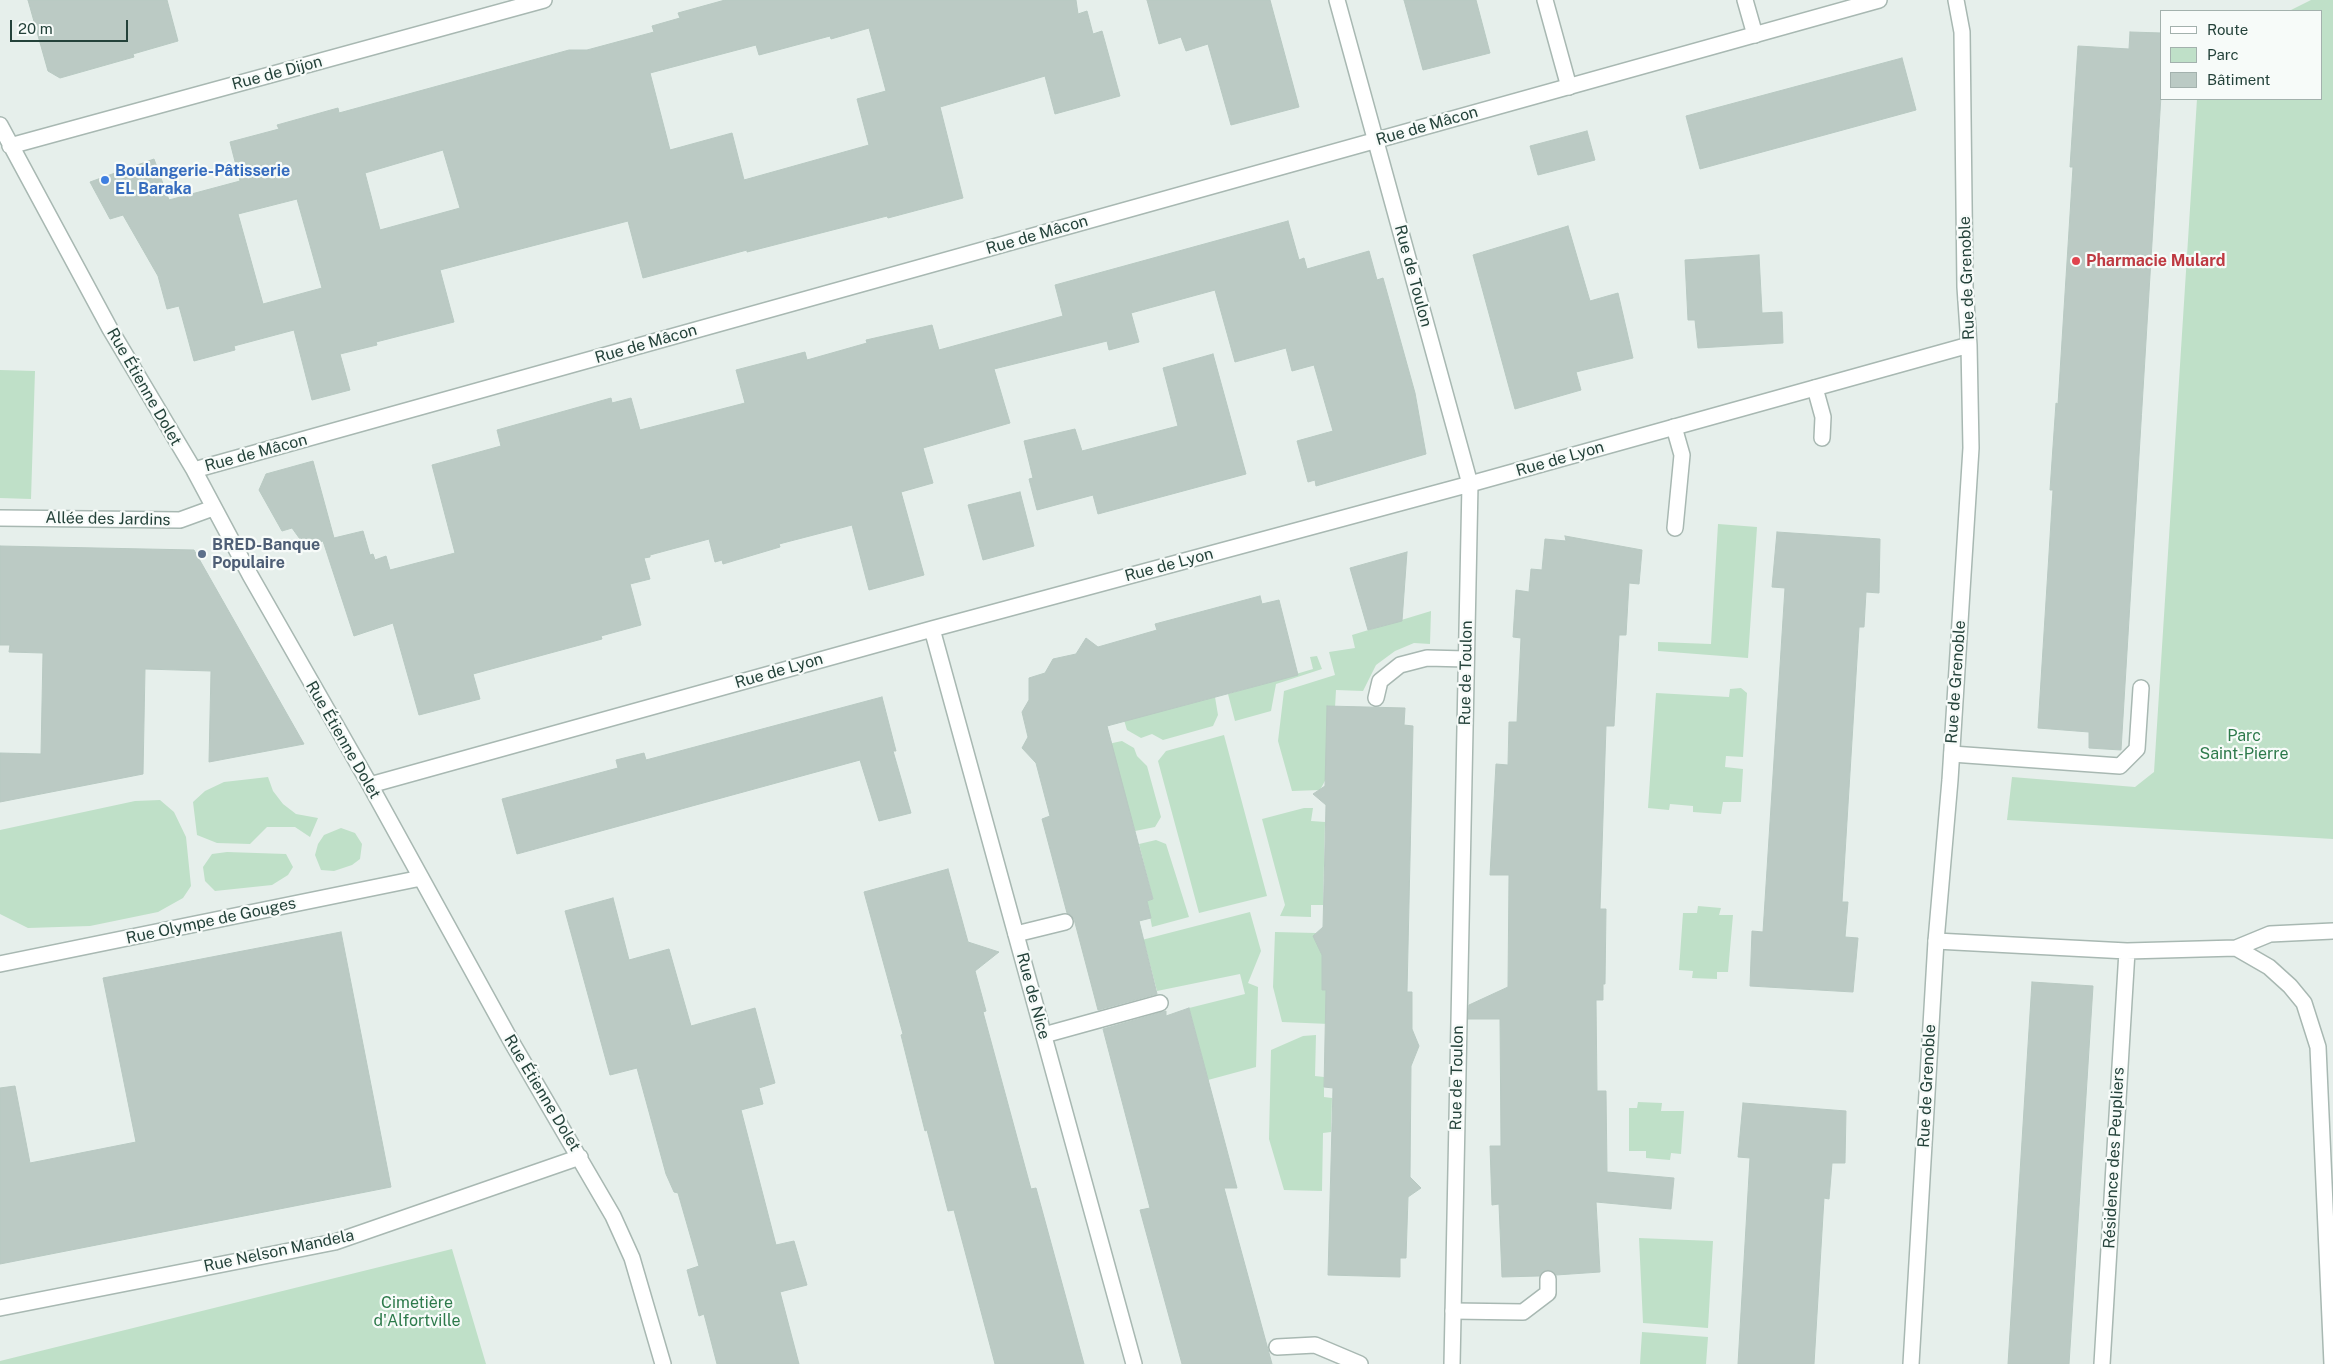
<!DOCTYPE html>
<meta charset="utf-8">
<style>
body{margin:0}
#map{position:relative;width:2333px;height:1364px;overflow:hidden;background:#e6efeb;font-family:"Public Sans",sans-serif}
canvas{display:block}
.legend{position:absolute;left:2160px;top:10px;width:162px;height:90px;box-sizing:border-box;background:#f7fbf9;border:1px solid #a3b1ad;margin:0;padding:6px 9px;list-style:none;font-size:15px;color:#24423a}
.legend li{display:flex;align-items:center;gap:10px;height:25px}
.legend b{width:25px;border:1px solid #a3b1ad}
.scale{position:absolute;left:10px;top:20px;width:118px;height:22px;box-sizing:border-box;border:2px solid #24423a;border-top:0;padding-left:6px;font-size:15px;line-height:18px;white-space:nowrap;color:#24423a;-webkit-text-stroke:4px #f7fbf9;paint-order:stroke}
</style>
<div id="map">
<canvas width="2333" height="1364"></canvas>
<ul class="legend">
<li><b style="height:6px;background:#fff"></b>Route</li>
<li><b style="height:14px;background:#bfe0c8"></b>Parc</li>
<li><b style="height:14px;background:#bbcac4"></b>Bâtiment</li>
</ul>
<div class="scale">20 m</div>
</div>
<script>
const context = document.querySelector('canvas').getContext('2d');
context.lineJoin = 'round';
function fillPath(path, color) {
  context.fillStyle = color;
  context.fill(path, 'evenodd');
}
function toPath(rows) {
  const path = new Path2D();
  for (const r of rows) {
    path.moveTo(r[0], r[1]);
    for (let i = 2; i < r.length; i += 2) path.lineTo(r[i], r[i + 1]);
  }
  return path;
}
function trace(path, color, width, dash) {
  context.strokeStyle = color;
  context.lineWidth = width;
  context.lineCap = dash ? 'butt' : 'round';
  context.setLineDash(dash || []);
  context.stroke(path);
}
function label(font, color, halo, rows, align = 'center') {
  context.font = font + ' "Public Sans",sans-serif';
  context.lineWidth = 4.5;
  context.setLineDash([]);
  context.textBaseline = 'middle';
  context.strokeStyle = halo;
  context.fillStyle = color;
  for (const [text, x, y, turn = 0] of rows) {
    context.save();
    context.translate(x, y);
    context.rotate((+turn || 0) * Math.PI / 180);
    context.textAlign = isNaN(turn) ? turn : align;
    if (halo) context.strokeText(text, 0, 0);
    context.fillText(text, 0, 0);
    context.restore();
  }
}
fillPath(toPath([
 [2311,0,2333,0,2333,839,2007,820,2012,777,2135,787,2154,772,2197,99,2322,99,2322,11,2289,11],
 [0,370,35,371,31,499,0,498],
 [1718,524,1757,527,1748,658,1658,651,1658,642,1711,644],
 [1431,611,1430,644,1414,643,1395,651,1376,665,1363,691,1336,690,1334,725,1326,779,1320,790,1292,791,1278,741,1284,691,1335,675,1329,652,1355,648,1352,635],
 [1317,656,1322,669,1276,684,1271,711,1235,721,1228,694,1313,669,1310,657],
 [1741,688,1747,693,1743,757,1726,756,1725,767,1743,769,1741,802,1723,802,1721,814,1693,812,1693,806,1670,804,1669,810,1648,808,1656,693,1729,697,1730,689],
 [1215,697,1218,715,1213,726,1163,740,1152,734,1141,738,1127,730,1124,720],
 [1224,735,1267,896,1199,913,1158,761,1166,751],
 [1122,741,1134,748,1137,756,1147,766,1161,817,1155,827,1135,831,1108,744],
 [268,777,273,791,283,804,296,814,318,818,310,837,295,827,267,827,250,844,217,843,197,835,193,802,205,791,224,782],
 [160,800,174,812,186,837,191,886,183,898,158,912,90,926,28,928,0,914,0,830,135,801],
 [1304,808,1313,808,1311,821,1325,822,1323,905,1311,905,1311,917,1280,916,1285,905,1262,819],
 [341,828,355,833,362,844,360,859,352,865,334,871,321,870,315,855,318,844,324,835],
 [1156,840,1166,844,1189,917,1152,927,1147,901,1153,899,1139,844],
 [227,852,286,854,293,867,288,875,272,885,215,891,205,881,203,867,212,854],
 [1698,906,1721,908,1719,915,1733,915,1728,972,1717,972,1717,979,1692,978,1693,971,1679,970,1683,913,1697,913],
 [1250,912,1261,951,1248,983,1258,987,1256,1067,1208,1080,1189,1008,1245,994,1240,974,1157,991,1145,945,1134,942],
 [1275,932,1316,933,1315,940,1323,956,1322,990,1330,990,1329,1024,1282,1022,1273,987],
 [1316,1035,1315,1076,1324,1077,1324,1097,1332,1098,1331,1132,1323,1133,1322,1191,1284,1190,1269,1139,1271,1050,1303,1036],
 [1638,1102,1662,1103,1661,1111,1684,1111,1681,1154,1671,1153,1670,1160,1646,1158,1646,1151,1629,1151,1629,1108,1637,1108],
 [1639,1238,1713,1241,1708,1328,1643,1323],
 [452,1249,486,1364,0,1364,0,1361],
 [1642,1332,1708,1337,1706,1364,1640,1364]
]), '#bfe0c8');
const building = toPath([
 [28,0,167,0,178,41,133,54,134,57,60,78,48,71,28,0],
 [725,0,1076,0,1078,14,1087,11,1093,34,1102,31,1120,96,1055,114,1045,76,940,107,963,198,888,218,887,216,747,252,747,250,643,278,628,221,440,270,454,322,376,342,377,345,340,354,350,390,312,400,294,330,234,346,235,350,194,361,179,306,167,309,158,276,123,215,110,219,90,182,154,159,169,200,240,181,230,142,279,129,277,125,338,108,339,113,569,50,587,50,654,32,652,26,680,18,678,13,725,0],
 [869,28,886,91,857,99,869,145,744,180,732,133,670,150,650,73,756,45,759,55,830,36,831,39,869,28],
 [443,150,460,208,380,230,365,173,443,150],
 [297,199,322,288,263,304,238,214,297,199],
 [1147,0,1270,0,1299,107,1231,125,1208,44,1186,51,1181,37,1159,44,1147,0],
 [1404,0,1476,0,1490,53,1423,70,1404,0],
 [2130,32,2162,33,2162,79,2121,750,2089,748,2089,732,2038,728,2053,490,2050,490,2056,403,2058,404,2073,167,2070,167,2078,46,2129,49,2130,32],
 [1902,58,1916,110,1700,169,1686,116,1902,58],
 [1587,131,1595,160,1538,175,1530,146,1587,131],
 [1288,221,1299,260,1304,258,1307,269,1369,251,1377,280,1383,278,1415,393,1426,454,1316,486,1315,480,1308,482,1297,441,1333,431,1314,365,1292,371,1286,348,1235,362,1215,290,1131,313,1139,342,1109,350,1107,341,994,369,1010,423,923,448,933,483,901,492,924,575,869,590,852,525,779,544,780,547,723,564,722,560,715,562,709,539,650,555,650,557,644,558,650,579,630,584,641,625,601,636,602,639,473,674,480,699,419,715,393,623,354,636,323,541,305,546,292,528,282,531,259,490,266,474,313,461,334,538,363,531,370,555,373,554,375,560,386,556,390,570,455,553,432,465,501,446,497,430,611,398,612,403,631,398,640,430,745,403,736,370,805,352,807,360,867,343,866,340,932,325,939,350,1063,316,1055,285,1288,221],
 [1568,226,1590,301,1618,293,1633,358,1576,372,1581,390,1515,409,1473,255,1568,226],
 [1759,255,1762,313,1782,312,1783,343,1698,348,1695,320,1688,320,1685,260,1759,255],
 [1213,354,1246,474,1098,514,1093,495,1037,510,1029,479,1033,478,1024,441,1075,429,1082,451,1178,426,1163,368,1213,354],
 [1020,492,1034,546,983,560,968,505,1020,492],
 [1777,532,1880,539,1879,593,1866,592,1864,627,1859,627,1842,902,1848,902,1845,937,1858,938,1853,992,1750,986,1752,931,1763,932,1785,588,1772,587,1777,532],
 [1565,536,1642,550,1639,584,1629,583,1626,635,1619,635,1614,726,1606,726,1600,909,1606,909,1605,984,1603,984,1603,1000,1596,1000,1597,1091,1606,1091,1607,1172,1674,1178,1671,1209,1596,1202,1600,1272,1556,1275,1548,1270,1539,1276,1502,1277,1499,1204,1492,1205,1490,1146,1501,1146,1500,1019,1468,1019,1469,1005,1508,987,1509,875,1490,875,1496,764,1508,765,1509,722,1517,722,1521,638,1513,637,1516,590,1529,592,1531,569,1542,570,1545,539,1566,541,1565,536],
 [0,546,194,550,304,744,209,762,211,671,145,669,143,774,0,802,0,753,41,754,43,653,9,652,10,645,0,645,0,546],
 [1407,552,1402,621,1368,630,1350,568,1407,552],
 [1260,596,1262,604,1279,600,1298,675,1107,726,1153,899,1147,901,1151,918,1139,921,1157,994,1098,1010,1074,919,1067,913,1042,819,1050,816,1036,763,1022,748,1028,737,1022,712,1029,700,1029,678,1045,673,1053,659,1076,654,1086,638,1098,647,1157,630,1155,624,1260,596],
 [882,697,896,751,893,751,911,813,879,821,860,760,517,854,502,799,618,768,616,760,644,753,646,760,882,697],
 [1327,706,1405,708,1404,725,1413,726,1407,992,1412,992,1412,1029,1419,1046,1411,1066,1410,1177,1421,1188,1408,1197,1406,1258,1400,1258,1400,1277,1328,1275,1333,1088,1324,1087,1326,990,1322,990,1322,955,1313,936,1323,927,1326,805,1313,794,1325,786,1327,706],
 [948,869,968,942,999,952,975,971,986,1011,983,1012,1031,1189,1036,1188,1084,1364,995,1364,954,1210,948,1211,927,1130,925,1131,901,1035,903,1034,864,892,948,869],
 [613,898,629,960,669,949,691,1026,755,1008,775,1083,759,1088,763,1104,741,1110,776,1245,794,1241,807,1285,780,1292,799,1364,717,1364,704,1314,699,1316,687,1270,699,1266,678,1193,674,1192,666,1174,637,1068,610,1075,565,911,613,898],
 [341,932,391,1187,0,1264,0,1088,15,1086,30,1163,136,1142,103,978,341,932],
 [2032,982,2093,986,2069,1364,2008,1364,2032,982],
 [1189,1008,1237,1188,1224,1188,1272,1364,1182,1364,1140,1210,1150,1208,1103,1029,1166,1011,1166,1016,1189,1008],
 [1743,1103,1846,1111,1845,1163,1832,1163,1829,1199,1824,1198,1814,1364,1738,1364,1750,1158,1738,1157,1743,1103]
]);
fillPath(building, '#bbcac4');
trace(building, '#b8c9c2', 1);
const service = toPath([
 [1545,0,1569,87],
 [1745,0,1755,35],
 [1815,388,1823,417,1822,438],
 [1674,427,1682,455,1675,528],
 [1376,698,1380,681,1400,665,1427,658,1466,659],
 [1952,754,2120,766,2137,749,2141,688],
 [1016,934,1065,922],
 [1936,941,2127,951,2236,948,2269,967,2290,986,2304,1003,2318,1047,2332,1364],
 [2236,948,2270,934,2333,931],
 [1044,1035,1160,1003],
 [1453,1311,1523,1312,1548,1293,1548,1279],
 [1277,1347,1315,1345,1360,1364],
 [2102,1364,2127,951]
]);
const minor = toPath([
 [1337,0,1470,484,1452,1364],
 [0,125,110,329,194,470,250,575,370,785,511,1041,613,1216,632,1258,663,1364],
 [10,146,544,0],
 [194,470,1879,0],
 [0,518,180,520,213,508],
 [932,629,1134,1364],
 [370,785,932,629,1470,484,1969,345],
 [0,964,421,878],
 [0,1308,335,1242,580,1157],
 [1911,1364,1936,941,1950,780,1971,448,1969,345,1965,287,1962,32,1956,0]
]);
trace(service, '#a8b8b2', 18);
trace(minor, '#a8b8b2', 18);
trace(service, '#fff', 15);
trace(minor, '#fff', 15);
for (const [x, y, r, color] of [
 [105,180,5,"#3f7fe0"],
 [2076,261,5,"#e0444e"],
 [202,554,5,"#5c6f8a"]
]) {
  const dot = new Path2D();
  dot.arc(x, y, r, 0, 2 * Math.PI);
  context.fillStyle = color;
  context.fill(dot);
  trace(dot, '#f7fbf9', 2);
}
label('16px', '#24423a', '#f7fbf9', [
 ["Rue de Dijon",277,73,-15],
 ["Rue de Mâcon",1427,126,-16],
 ["Rue de Mâcon",1037,235,-16],
 ["Rue de Toulon",1413,276,75],
 ["Rue de Grenoble",1967,278,-92],
 ["Rue de Mâcon",646,344,-16],
 ["Rue Étienne Dolet",144,387,60],
 ["Rue de Mâcon",256,453,-15],
 ["Rue de Lyon",1560,459,-16],
 ["Allée des Jardins",108,519,1],
 ["Rue de Lyon",1169,565,-15],
 ["Rue de Lyon",779,671,-16],
 ["Rue de Toulon",1466,673,-89],
 ["Rue de Grenoble",1956,682,-86],
 ["Rue Étienne Dolet",343,740,60],
 ["Rue Olympe de Gouges",211,921,-12],
 ["Rue de Nice",1033,996,75],
 ["Rue de Toulon",1457,1078,-89],
 ["Rue de Grenoble",1927,1086,-87],
 ["Rue Étienne Dolet",542,1093,59],
 ["Résidence des Peupliers",2114,1158,-87],
 ["Rue Nelson Mandela",279,1251,-12]
]);
label('bold 16px', '#366cbe', '#f7fbf9', [
 ["Boulangerie-Pâtisserie",115,171],
 ["EL Baraka",115,189]
], 'left');
label('bold 16px', '#be3a42', '#f7fbf9', [
 ["Pharmacie Mulard",2086,261]
], 'left');
label('bold 16px', '#4e5e75', '#f7fbf9', [
 ["BRED-Banque",212,545],
 ["Populaire",212,563]
], 'left');
label('16px', '#2d7a4b', '#f7fbf9', [
 ["Parc",2244,736],
 ["Saint-Pierre",2244,754],
 ["Cimetière",417,1303],
 ["d'Alfortville",417,1321]
]);
</script>
